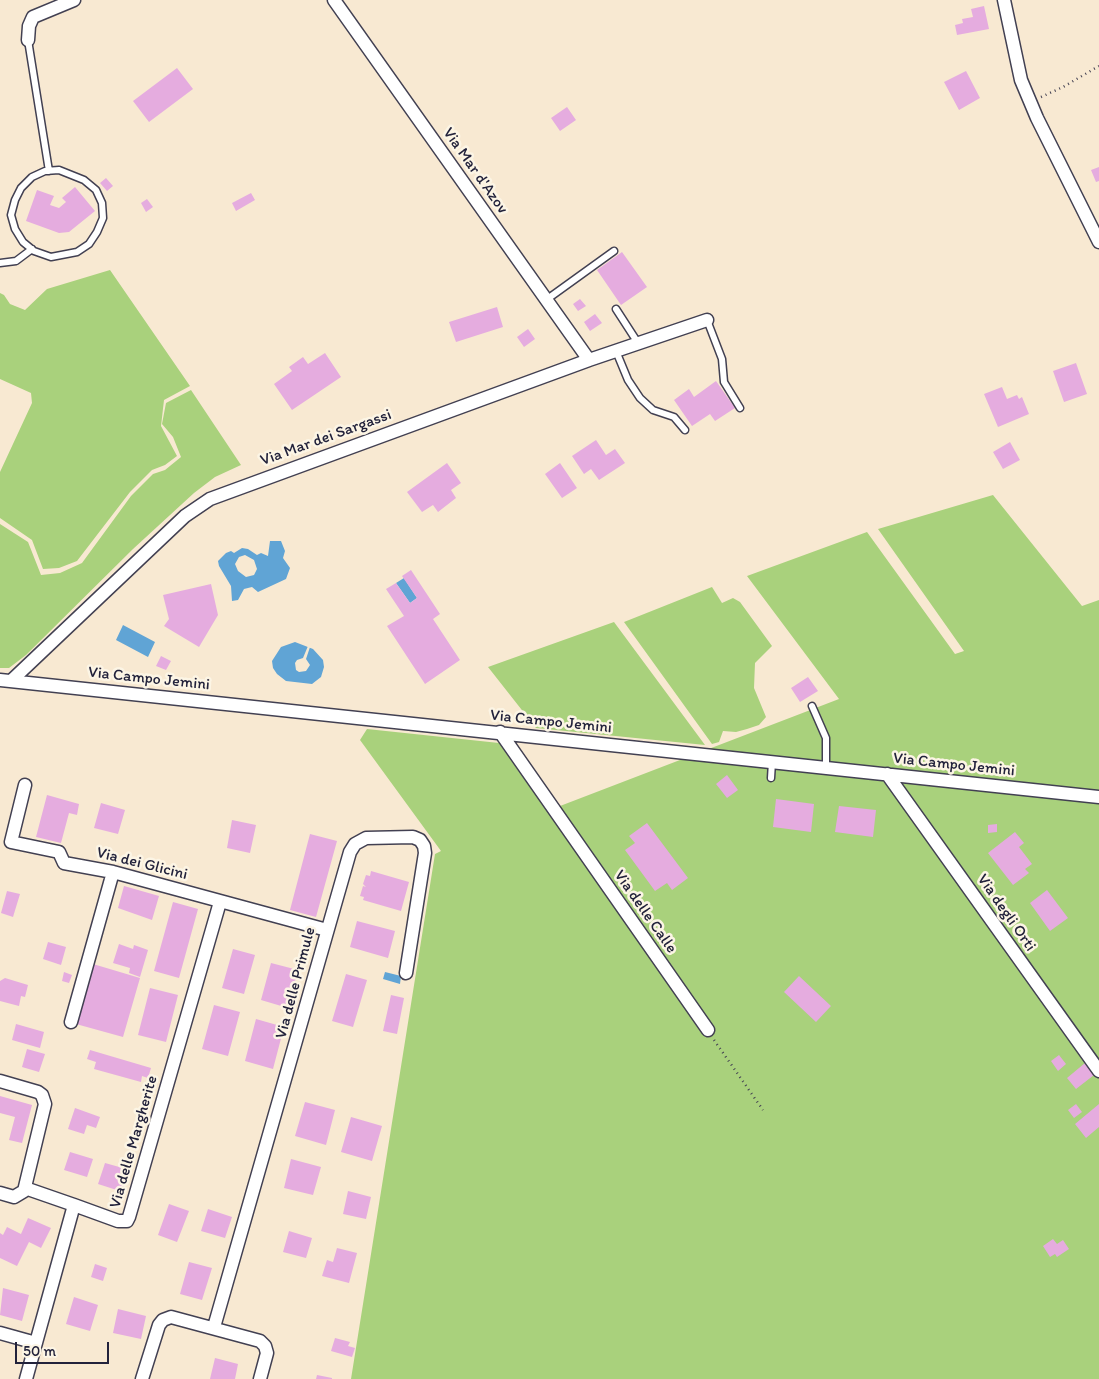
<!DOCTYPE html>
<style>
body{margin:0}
#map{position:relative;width:1099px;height:1379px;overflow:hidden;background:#f8e9d2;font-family:Itim,sans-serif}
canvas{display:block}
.scale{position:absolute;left:15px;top:1342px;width:94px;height:22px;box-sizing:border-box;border:2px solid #22223b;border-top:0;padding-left:6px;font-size:15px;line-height:18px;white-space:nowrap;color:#22223b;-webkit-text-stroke:4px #fcf5e5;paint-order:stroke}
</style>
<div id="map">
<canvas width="1099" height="1379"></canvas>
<div class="scale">50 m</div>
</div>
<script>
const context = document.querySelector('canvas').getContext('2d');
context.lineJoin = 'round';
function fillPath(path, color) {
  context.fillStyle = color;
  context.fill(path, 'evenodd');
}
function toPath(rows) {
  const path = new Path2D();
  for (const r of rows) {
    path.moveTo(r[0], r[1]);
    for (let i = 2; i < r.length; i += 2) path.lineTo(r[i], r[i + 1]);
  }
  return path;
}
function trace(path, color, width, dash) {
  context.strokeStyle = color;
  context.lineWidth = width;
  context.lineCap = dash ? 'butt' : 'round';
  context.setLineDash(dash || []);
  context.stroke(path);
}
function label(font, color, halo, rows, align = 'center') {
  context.font = font + ' Itim,sans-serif';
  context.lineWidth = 5;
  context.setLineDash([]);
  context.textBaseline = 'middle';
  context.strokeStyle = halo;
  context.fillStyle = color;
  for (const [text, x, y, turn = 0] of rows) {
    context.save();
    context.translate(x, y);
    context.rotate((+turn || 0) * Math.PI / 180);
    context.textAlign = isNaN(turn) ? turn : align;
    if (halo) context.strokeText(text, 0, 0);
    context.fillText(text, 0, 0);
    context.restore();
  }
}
fillPath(toPath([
 [110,270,190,386,164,400,161,426,177,456,165,465,152,470,130,492,77,561,59,568,43,569,32,540,0,518,0,472,32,403,31,393,0,379,0,293,4,295,10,304,25,310,47,289],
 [191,390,241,465,215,477,194,493,133,549,26,655,9,668,0,668,0,524,28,542,41,575,60,573,82,563,131,496,153,474,165,470,181,457,173,437,162,424,166,403],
 [993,495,1082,606,1099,600,1099,1379,351,1379,435,854,441,851,360,740,367,729,499,743,547,811,839,699,747,576,867,532,955,654,964,651,878,529],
 [712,587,722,603,733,598,740,602,772,646,755,663,754,688,766,717,759,725,747,729,736,732,723,731,719,742,712,744,624,622],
 [614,622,705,745,536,728,488,667]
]), '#a9d17c');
fillPath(toPath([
 [270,541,281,541,285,551,283,558,290,568,286,579,258,592,252,587,244,589,238,600,232,601,231,586,219,566,218,561,226,553,231,551,234,553,242,548,248,549,257,555,261,553,268,556],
 [245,555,254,560,257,569,254,575,246,577,238,571,235,564,239,557],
 [404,578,417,598,410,603,396,583],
 [123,625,155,642,148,657,116,640],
 [295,642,313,649,323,660,324,667,321,677,312,684,286,681,277,674,273,668,272,661,281,647],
 [385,972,401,976,400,984,383,979]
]), '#60a4d5');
fillPath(toPath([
 [308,646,310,647,306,659,310,665,306,671,299,672,296,670,295,663,297,660,303,658]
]), '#f8e9d2');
fillPath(toPath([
 [984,6,989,29,957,35,955,25,963,23,962,19,973,17,971,9],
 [177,68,193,89,149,122,133,101],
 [966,71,980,98,959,110,944,82],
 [567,107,576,120,560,131,551,118],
 [1099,167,1099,181,1096,182,1091,170],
 [106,178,113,186,107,191,100,183],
 [75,187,95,211,69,232,59,233,26,221,37,190,54,196,50,205,59,208,66,202,62,198],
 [251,193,255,200,236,211,232,203],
 [147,199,153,207,146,212,141,203],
 [622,252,647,287,621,305,597,270],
 [580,299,586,306,578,311,573,304],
 [497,307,503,327,456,342,449,322],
 [595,314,602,323,590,331,584,322],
 [528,329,535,339,524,347,517,337],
 [325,353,341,377,292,410,274,384,292,371,289,367,303,357,308,364],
 [1076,363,1087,394,1064,402,1053,371],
 [716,381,735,408,715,421,710,414,692,426,674,400,689,389,694,397],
 [1002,387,1007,399,1017,395,1019,399,1022,397,1029,414,998,427,984,394],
 [596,440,606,455,615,449,625,463,599,480,591,469,584,474,572,456],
 [1010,442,1020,460,1003,469,993,452],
 [447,463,461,483,451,490,456,498,438,512,433,505,422,512,407,492],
 [560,463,577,488,562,498,545,474],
 [411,570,440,614,433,619,460,660,425,684,387,626,404,616,386,589,396,583,410,603,417,598,402,576],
 [211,584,218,615,199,647,164,626,169,619,163,595],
 [161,656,171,661,166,670,156,666],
 [808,677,818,691,800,702,791,688],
 [727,775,738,790,727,798,716,784],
 [47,795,79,804,77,815,69,813,61,843,36,837],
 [776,799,814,804,811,832,773,827],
 [101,803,125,810,118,834,94,828],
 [839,806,876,810,873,837,835,832],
 [232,820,256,825,250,853,227,848],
 [647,823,688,878,672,890,667,883,655,891,625,850,635,843,629,836],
 [997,824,997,832,988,833,988,825],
 [1015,832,1024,843,1019,847,1032,864,1025,869,1029,873,1013,885,988,853],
 [310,834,337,841,316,917,290,910],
 [371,871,409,882,401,911,363,900,364,897,360,896,363,886,366,887,363,884,366,875,370,876],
 [124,886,159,896,152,920,118,908],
 [1047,890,1068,918,1050,931,1030,903],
 [7,891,20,894,13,917,1,913],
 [173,902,198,909,179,978,154,971],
 [357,921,395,931,388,958,350,947],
 [48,942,66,947,61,965,43,959],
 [119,944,133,949,134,945,148,950,140,977,129,973,130,968,113,963],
 [233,949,255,955,244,994,222,988],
 [271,963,298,970,288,1008,261,1000],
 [93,964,140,978,123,1037,76,1024],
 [64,972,72,975,69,983,62,981],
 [346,974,367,980,353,1027,332,1021],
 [799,976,831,1006,816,1022,784,992],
 [5,978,28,985,25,997,21,996,19,1006,0,1001,0,981],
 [150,988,178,995,166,1042,138,1035],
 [391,995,404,998,397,1034,383,1031],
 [214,1005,240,1012,228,1056,202,1049],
 [256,1019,284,1027,273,1069,245,1061],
 [16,1024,44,1032,40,1048,12,1040],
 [27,1049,45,1054,39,1072,22,1067],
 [90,1050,151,1068,148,1078,142,1076,141,1082,94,1069,96,1062,87,1059],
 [1059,1055,1066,1064,1058,1071,1051,1061],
 [1085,1063,1094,1075,1076,1089,1067,1078],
 [0,1096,32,1105,22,1143,9,1140,15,1117,0,1113],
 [305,1102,335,1110,326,1145,295,1136],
 [1076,1104,1082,1112,1074,1118,1068,1110],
 [1099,1104,1099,1127,1086,1138,1075,1124],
 [75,1108,100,1117,96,1128,87,1125,84,1134,68,1129],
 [351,1117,382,1126,372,1161,341,1152],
 [70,1152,93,1159,87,1177,64,1170],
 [291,1159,321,1167,313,1195,284,1188],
 [105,1163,130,1170,123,1192,98,1184],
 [348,1191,371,1197,366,1219,343,1214],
 [169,1204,189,1211,177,1242,158,1235],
 [208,1209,232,1217,225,1238,201,1231],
 [28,1218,51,1228,41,1248,29,1242,17,1266,0,1258,0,1233,3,1235,7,1227,21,1234],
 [289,1231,312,1238,306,1258,283,1252],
 [1053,1239,1057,1244,1063,1240,1069,1249,1057,1257,1055,1254,1050,1257,1043,1246],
 [337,1248,357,1253,349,1283,322,1276,327,1260,333,1262],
 [189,1262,212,1268,202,1300,180,1294],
 [95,1264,107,1268,103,1281,91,1277],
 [3,1288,29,1295,22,1321,0,1315],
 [74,1297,98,1305,90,1331,66,1324],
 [118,1309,146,1316,141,1339,113,1333],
 [335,1338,350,1342,348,1346,355,1348,352,1357,331,1351],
 [215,1358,238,1364,235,1379,210,1379],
 [317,1375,332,1378,332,1379,316,1379]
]), '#e5acdf');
const service = toPath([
 [28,40,49,171],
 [59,170,84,180,96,190,102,203,103,218,97,232,89,244,77,252,51,257,34,251,23,242,15,229,11,215,15,200,21,188,32,177,45,171,59,170],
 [0,263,16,261,32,249],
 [546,300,614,251],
 [616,309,638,343],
 [707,320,722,359,724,382,740,408],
 [616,351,628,380,640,398,653,410,674,417,685,430],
 [812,706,826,738,826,768],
 [771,778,772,762]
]);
const minor = toPath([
 [334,0,589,360],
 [1004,0,1021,80,1037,118,1099,242],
 [28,40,29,26,33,17,74,0],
 [0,680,1099,797],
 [12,680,185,516,210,499,589,360,707,320],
 [500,732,708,1030],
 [887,774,1099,1071],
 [25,785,11,842,59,852,64,863,113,872,327,930],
 [71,1022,113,872],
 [0,1081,38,1092,42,1095,45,1104,24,1191,14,1197,0,1193],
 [25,1188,74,1205],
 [214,1327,350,852,355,844,366,838,413,837,420,840,424,846,425,853,406,973],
 [0,1333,36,1343],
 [26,1379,74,1205,118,1221,127,1221,129,1217,220,902],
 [142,1379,159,1325,163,1320,171,1317,260,1341,265,1346,267,1353,260,1379]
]);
trace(service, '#424052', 9);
trace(minor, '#424052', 15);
trace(toPath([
 [1041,97,1063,87,1099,66],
 [714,1040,763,1110]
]), '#424052', 2.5, [1, 4]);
trace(service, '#fff', 6);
trace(minor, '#fff', 12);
label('16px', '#22223b', '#fcf5e5', [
 ["Via Mar d'Azov",475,171,55],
 ["Via Mar dei Sargassi",326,438,-20],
 ["Via Campo Jemini",149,679,6],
 ["Via Campo Jemini",551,722,6],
 ["Via Campo Jemini",954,765,6],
 ["Via dei Glicini",142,864,14],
 ["Via delle Calle",645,912,55],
 ["Via degli Orti",1006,913,55],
 ["Via delle Primule",296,983,-75],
 ["Via delle Margherite",134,1142,-74]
]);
</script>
